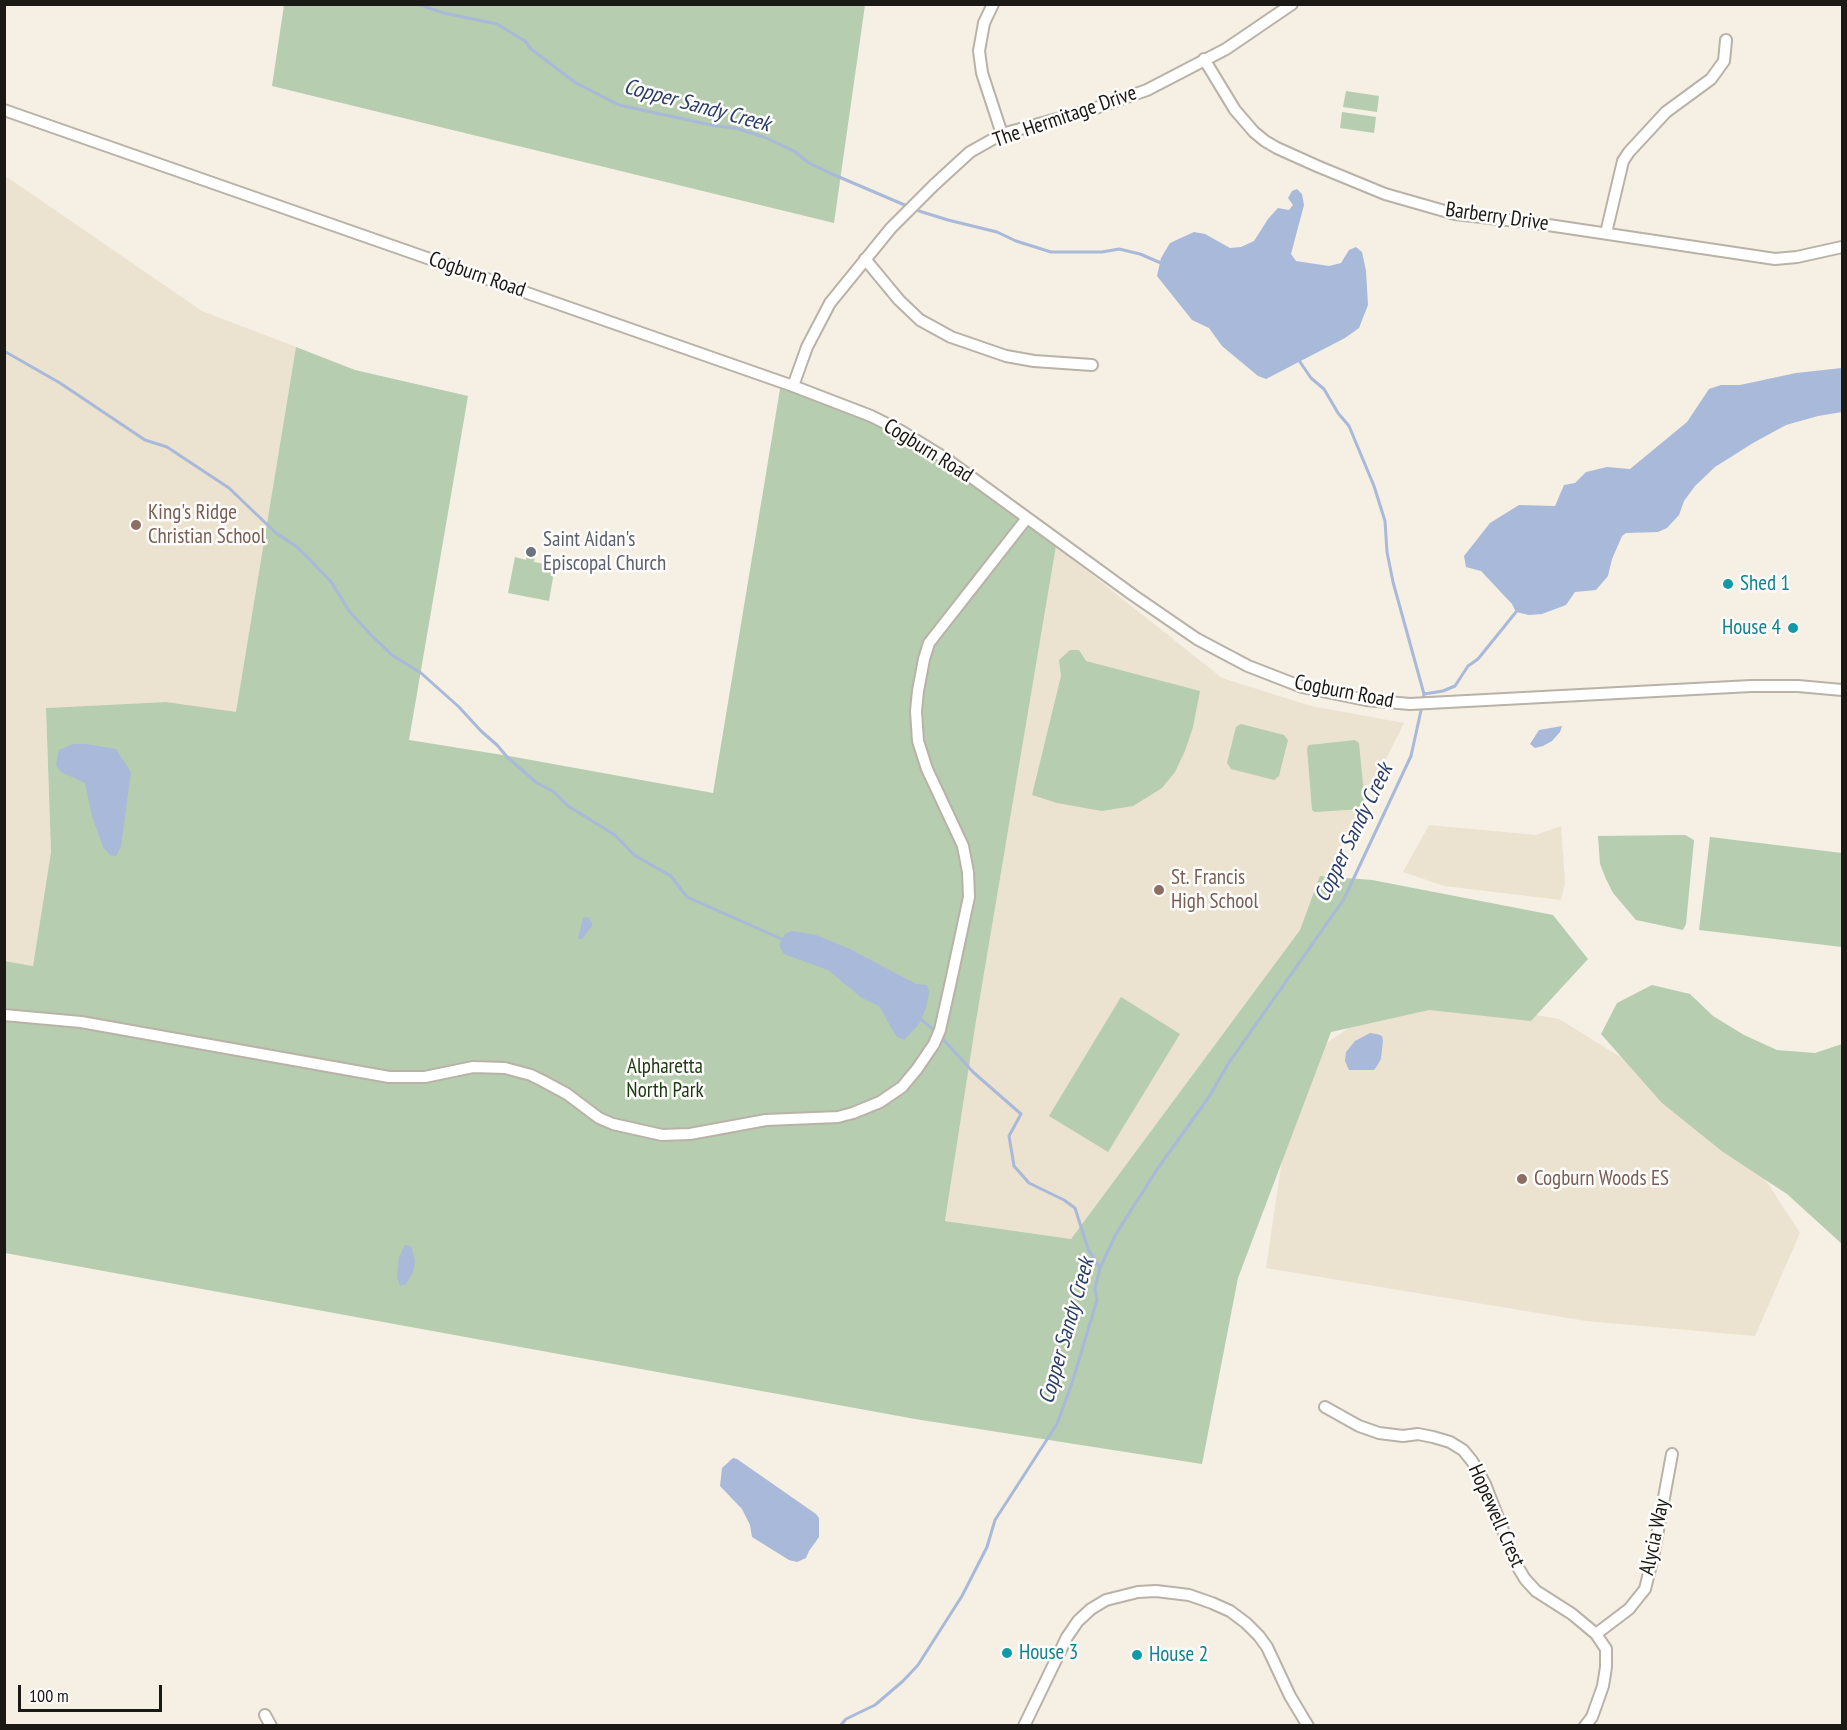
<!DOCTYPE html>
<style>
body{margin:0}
#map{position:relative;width:1847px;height:1730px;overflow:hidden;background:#f5efe4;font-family:"PT Sans Narrow",sans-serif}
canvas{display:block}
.frame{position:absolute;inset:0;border:6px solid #1b1915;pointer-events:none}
.scale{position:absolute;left:18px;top:1685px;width:144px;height:27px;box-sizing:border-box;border:3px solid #1b1915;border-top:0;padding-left:8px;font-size:18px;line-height:21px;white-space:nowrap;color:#1b1915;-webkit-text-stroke:4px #fefdfb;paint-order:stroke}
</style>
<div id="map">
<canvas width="1847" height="1730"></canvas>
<div class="frame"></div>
<div class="scale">100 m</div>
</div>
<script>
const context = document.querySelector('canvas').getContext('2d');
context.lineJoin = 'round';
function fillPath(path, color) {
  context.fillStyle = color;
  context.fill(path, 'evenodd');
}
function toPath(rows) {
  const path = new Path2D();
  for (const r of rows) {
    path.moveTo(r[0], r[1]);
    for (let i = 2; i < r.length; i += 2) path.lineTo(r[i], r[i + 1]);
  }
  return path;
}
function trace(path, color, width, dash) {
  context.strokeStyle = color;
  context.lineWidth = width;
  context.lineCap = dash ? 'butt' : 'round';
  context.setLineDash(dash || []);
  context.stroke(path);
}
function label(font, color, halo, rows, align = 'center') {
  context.font = font + ' "PT Sans Narrow",sans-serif';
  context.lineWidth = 5;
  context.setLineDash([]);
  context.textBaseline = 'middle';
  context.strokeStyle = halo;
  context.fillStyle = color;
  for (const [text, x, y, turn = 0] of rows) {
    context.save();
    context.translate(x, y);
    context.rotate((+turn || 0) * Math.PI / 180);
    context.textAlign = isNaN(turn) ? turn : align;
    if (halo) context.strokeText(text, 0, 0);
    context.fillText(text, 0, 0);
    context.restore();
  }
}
fillPath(toPath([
 [4,175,202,311,296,347,236,713,166,702,46,708,51,852,33,966,4,961],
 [1056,546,1222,678,1311,706,1404,723,1298,933,1071,1239,945,1221,976,1021],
 [1429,825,1536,835,1561,826,1565,883,1561,900,1444,886,1403,872],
 [1401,992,1559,1019,1729,1124,1800,1233,1755,1336,1586,1321,1266,1268,1296,1064]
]), '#ece2d0');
fillPath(toPath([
 [284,5,865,5,834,223,272,86],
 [1346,91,1379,96,1377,112,1343,107],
 [1342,112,1376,117,1374,133,1340,128],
 [296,347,355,370,468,396,409,740,509,756,713,793,782,377,894,432,993,493,1056,546,976,1021,945,1221,1071,1239,1300,930,1320,876,1372,880,1553,915,1588,959,1531,1021,1429,1010,1331,1032,1238,1278,1202,1464,915,1419,5,1253,4,961,33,966,51,852,46,708,166,702,236,712],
 [527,554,535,555,534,562,555,566,549,601,508,593,515,557,526,560],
 [1070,650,1079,650,1086,661,1200,691,1193,727,1185,751,1175,772,1162,788,1133,806,1102,811,1057,803,1032,795,1061,676,1059,660],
 [1241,724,1284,735,1288,740,1279,776,1274,780,1231,769,1227,763,1236,727],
 [1355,740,1359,743,1365,805,1362,809,1315,812,1312,810,1307,748,1309,745],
 [1685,835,1694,840,1686,924,1683,930,1636,920,1613,893,1606,879,1600,864,1598,836],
 [1710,837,1842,853,1842,947,1699,930],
 [1652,985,1690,994,1713,1016,1744,1035,1777,1050,1815,1053,1842,1044,1842,1244,1787,1194,1723,1152,1662,1103,1601,1034,1617,1003],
 [1121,997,1180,1034,1108,1152,1049,1116]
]), '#b6cdaf');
fillPath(toPath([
 [1297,189,1302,194,1304,205,1291,254,1296,261,1329,266,1341,263,1349,250,1356,247,1362,252,1366,271,1368,305,1359,328,1345,338,1266,379,1258,376,1222,346,1209,328,1192,320,1157,276,1161,258,1170,243,1194,232,1205,234,1230,248,1241,247,1254,241,1268,219,1278,208,1289,210,1293,205,1288,198,1292,191],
 [1842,368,1842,412,1818,416,1786,425,1753,443,1715,467,1695,486,1684,501,1679,515,1667,528,1658,532,1626,533,1622,536,1612,559,1608,576,1596,590,1575,592,1566,605,1542,614,1529,615,1516,612,1512,604,1481,571,1466,567,1464,556,1490,523,1519,505,1555,506,1564,485,1575,483,1586,472,1607,467,1630,469,1687,422,1709,389,1721,385,1740,385,1796,373],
 [1562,726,1560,732,1552,741,1543,746,1535,748,1530,744,1539,730],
 [73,744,86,744,116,749,131,772,121,846,116,856,110,855,103,847,92,816,85,783,61,772,56,765,59,750],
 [588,917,592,923,592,926,582,939,578,939,583,918],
 [792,931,816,935,850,949,916,984,927,985,929,992,926,1008,919,1024,904,1040,896,1036,879,1006,862,998,828,970,784,954,779,945,785,934],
 [1370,1033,1377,1034,1382,1036,1383,1040,1381,1059,1377,1066,1374,1070,1349,1070,1345,1061,1346,1052,1355,1041],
 [405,1245,411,1246,415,1261,413,1272,406,1284,400,1286,397,1277,399,1257],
 [733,1458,737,1459,816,1514,819,1518,819,1537,809,1551,806,1558,797,1562,789,1560,752,1537,750,1525,742,1509,720,1486,722,1468]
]), '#a9b9d9');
trace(toPath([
 [417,4,444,13,497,24,525,41,531,49,576,83,619,105,716,126,735,128,764,137,794,151,809,163,832,174,907,206],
 [919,211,948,220,997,232,1016,241,1051,252,1102,252,1119,249,1140,254,1161,263],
 [4,351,60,383,145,440,167,447,229,488,276,533,297,547,314,564,332,583,349,611,372,636,392,655,421,673,459,707,481,731,497,745,508,758,537,783,553,791,568,806,615,835,634,855,671,876,687,897,786,941],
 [1298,359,1311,378,1324,389,1338,413,1349,426,1374,486,1385,521,1387,552,1393,582,1424,694,1423,700],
 [1424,694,1443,691,1455,686,1468,666,1478,659,1516,612],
 [918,1017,936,1032],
 [941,1037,973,1072,1021,1114,1009,1136,1014,1166,1029,1183,1064,1200,1075,1208,1088,1249,1100,1268],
 [840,1726,846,1719,875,1705,903,1681,918,1665,962,1596,987,1547,995,1520,1057,1424,1072,1383,1097,1300,1095,1288,1100,1268,1116,1234,1158,1168,1209,1097,1228,1064,1344,899,1411,756,1422,706]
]), '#a9b9d9', 3);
const minor = toPath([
 [993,4,984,23,979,51,982,73,1002,134],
 [1204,59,1235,110,1254,132,1265,141,1277,148,1317,166,1385,194,1455,214,1535,223,1775,259,1797,257,1842,247],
 [4,110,793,386,871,416,901,431,945,458,1133,595,1197,639,1248,666,1302,687,1366,700,1410,704,1751,686,1798,686,1842,690],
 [1606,233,1623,161,1629,152,1666,112,1711,79,1724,61,1726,40],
 [865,259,899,300,920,320,951,337,1006,356,1034,361,1092,365],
 [793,386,807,347,830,303,891,228,934,185,970,152,1002,134,1090,110,1147,90,1226,49,1292,4],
 [4,1015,81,1022,389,1077,425,1077,473,1067,505,1068,531,1075,543,1081,567,1094,599,1118,613,1124,662,1135,690,1134,766,1120,838,1117,853,1113,880,1102,902,1087,917,1069,934,1044,940,1030,951,981,969,897,968,872,963,846,927,769,918,741,916,711,918,691,924,659,929,643,1027,518],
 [1325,1407,1359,1426,1379,1433,1403,1436,1418,1434,1433,1437,1450,1442,1463,1450,1472,1461,1485,1484,1516,1564,1525,1579,1536,1591,1572,1614,1596,1634,1606,1649,1606,1667,1603,1686,1592,1717,1585,1726],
 [1596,1634,1629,1609,1645,1589,1653,1557,1672,1454],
 [265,1715,271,1726],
 [1024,1726,1067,1637,1078,1621,1091,1609,1106,1600,1138,1592,1156,1591,1189,1595,1212,1603,1230,1611,1246,1623,1259,1636,1267,1647,1290,1696,1308,1726]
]);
trace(minor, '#b8b2a7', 14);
trace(minor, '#fff', 10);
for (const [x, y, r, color] of [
 [136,525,6,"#8d6e63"],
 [531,552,6,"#6b7280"],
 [1728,584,6,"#0f9aa8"],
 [1793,628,6,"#0f9aa8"],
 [1159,890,6,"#8d6e63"],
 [1522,1179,6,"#8d6e63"],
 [1007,1653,6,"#0f9aa8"],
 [1137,1655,6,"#0f9aa8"]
]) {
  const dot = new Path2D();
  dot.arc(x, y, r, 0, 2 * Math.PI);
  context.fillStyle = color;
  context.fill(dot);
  trace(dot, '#fefdfb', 2);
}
label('21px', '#1b1915', '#fefdfb', [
 ["The Hermitage Drive",1065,117,-19],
 ["Barberry Drive",1497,217,8],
 ["Cogburn Road",477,275,19],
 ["Cogburn Road",928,451,32],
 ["Cogburn Road",1344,692,11],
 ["Hopewell Crest",1496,1516,66],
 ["Alycia Way",1655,1537,-78]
]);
label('21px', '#785e54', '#fefdfb', [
 ["King's Ridge",148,513],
 ["Christian School",148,537],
 ["St. Francis",1171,878],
 ["High School",1171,902],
 ["Cogburn Woods ES",1534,1179]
], 'left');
label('21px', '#5b616d', '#fefdfb', [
 ["Saint Aidan's",543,540],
 ["Episcopal Church",543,564]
], 'left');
label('21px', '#0d838f', '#fefdfb', [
 ["Shed 1",1740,584],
 ["House 4",1781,628,"right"],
 ["House 3",1019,1653],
 ["House 2",1149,1655]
], 'left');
label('21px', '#1a3a0f', '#fefdfb', [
 ["Alpharetta",665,1067],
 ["North Park",665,1091]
]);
label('italic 22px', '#2a3e69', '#fefdfb', [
 ["Copper Sandy Creek",697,106,15],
 ["Copper Sandy Creek",1354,833,-64],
 ["Copper Sandy Creek",1067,1331,-74]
]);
</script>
